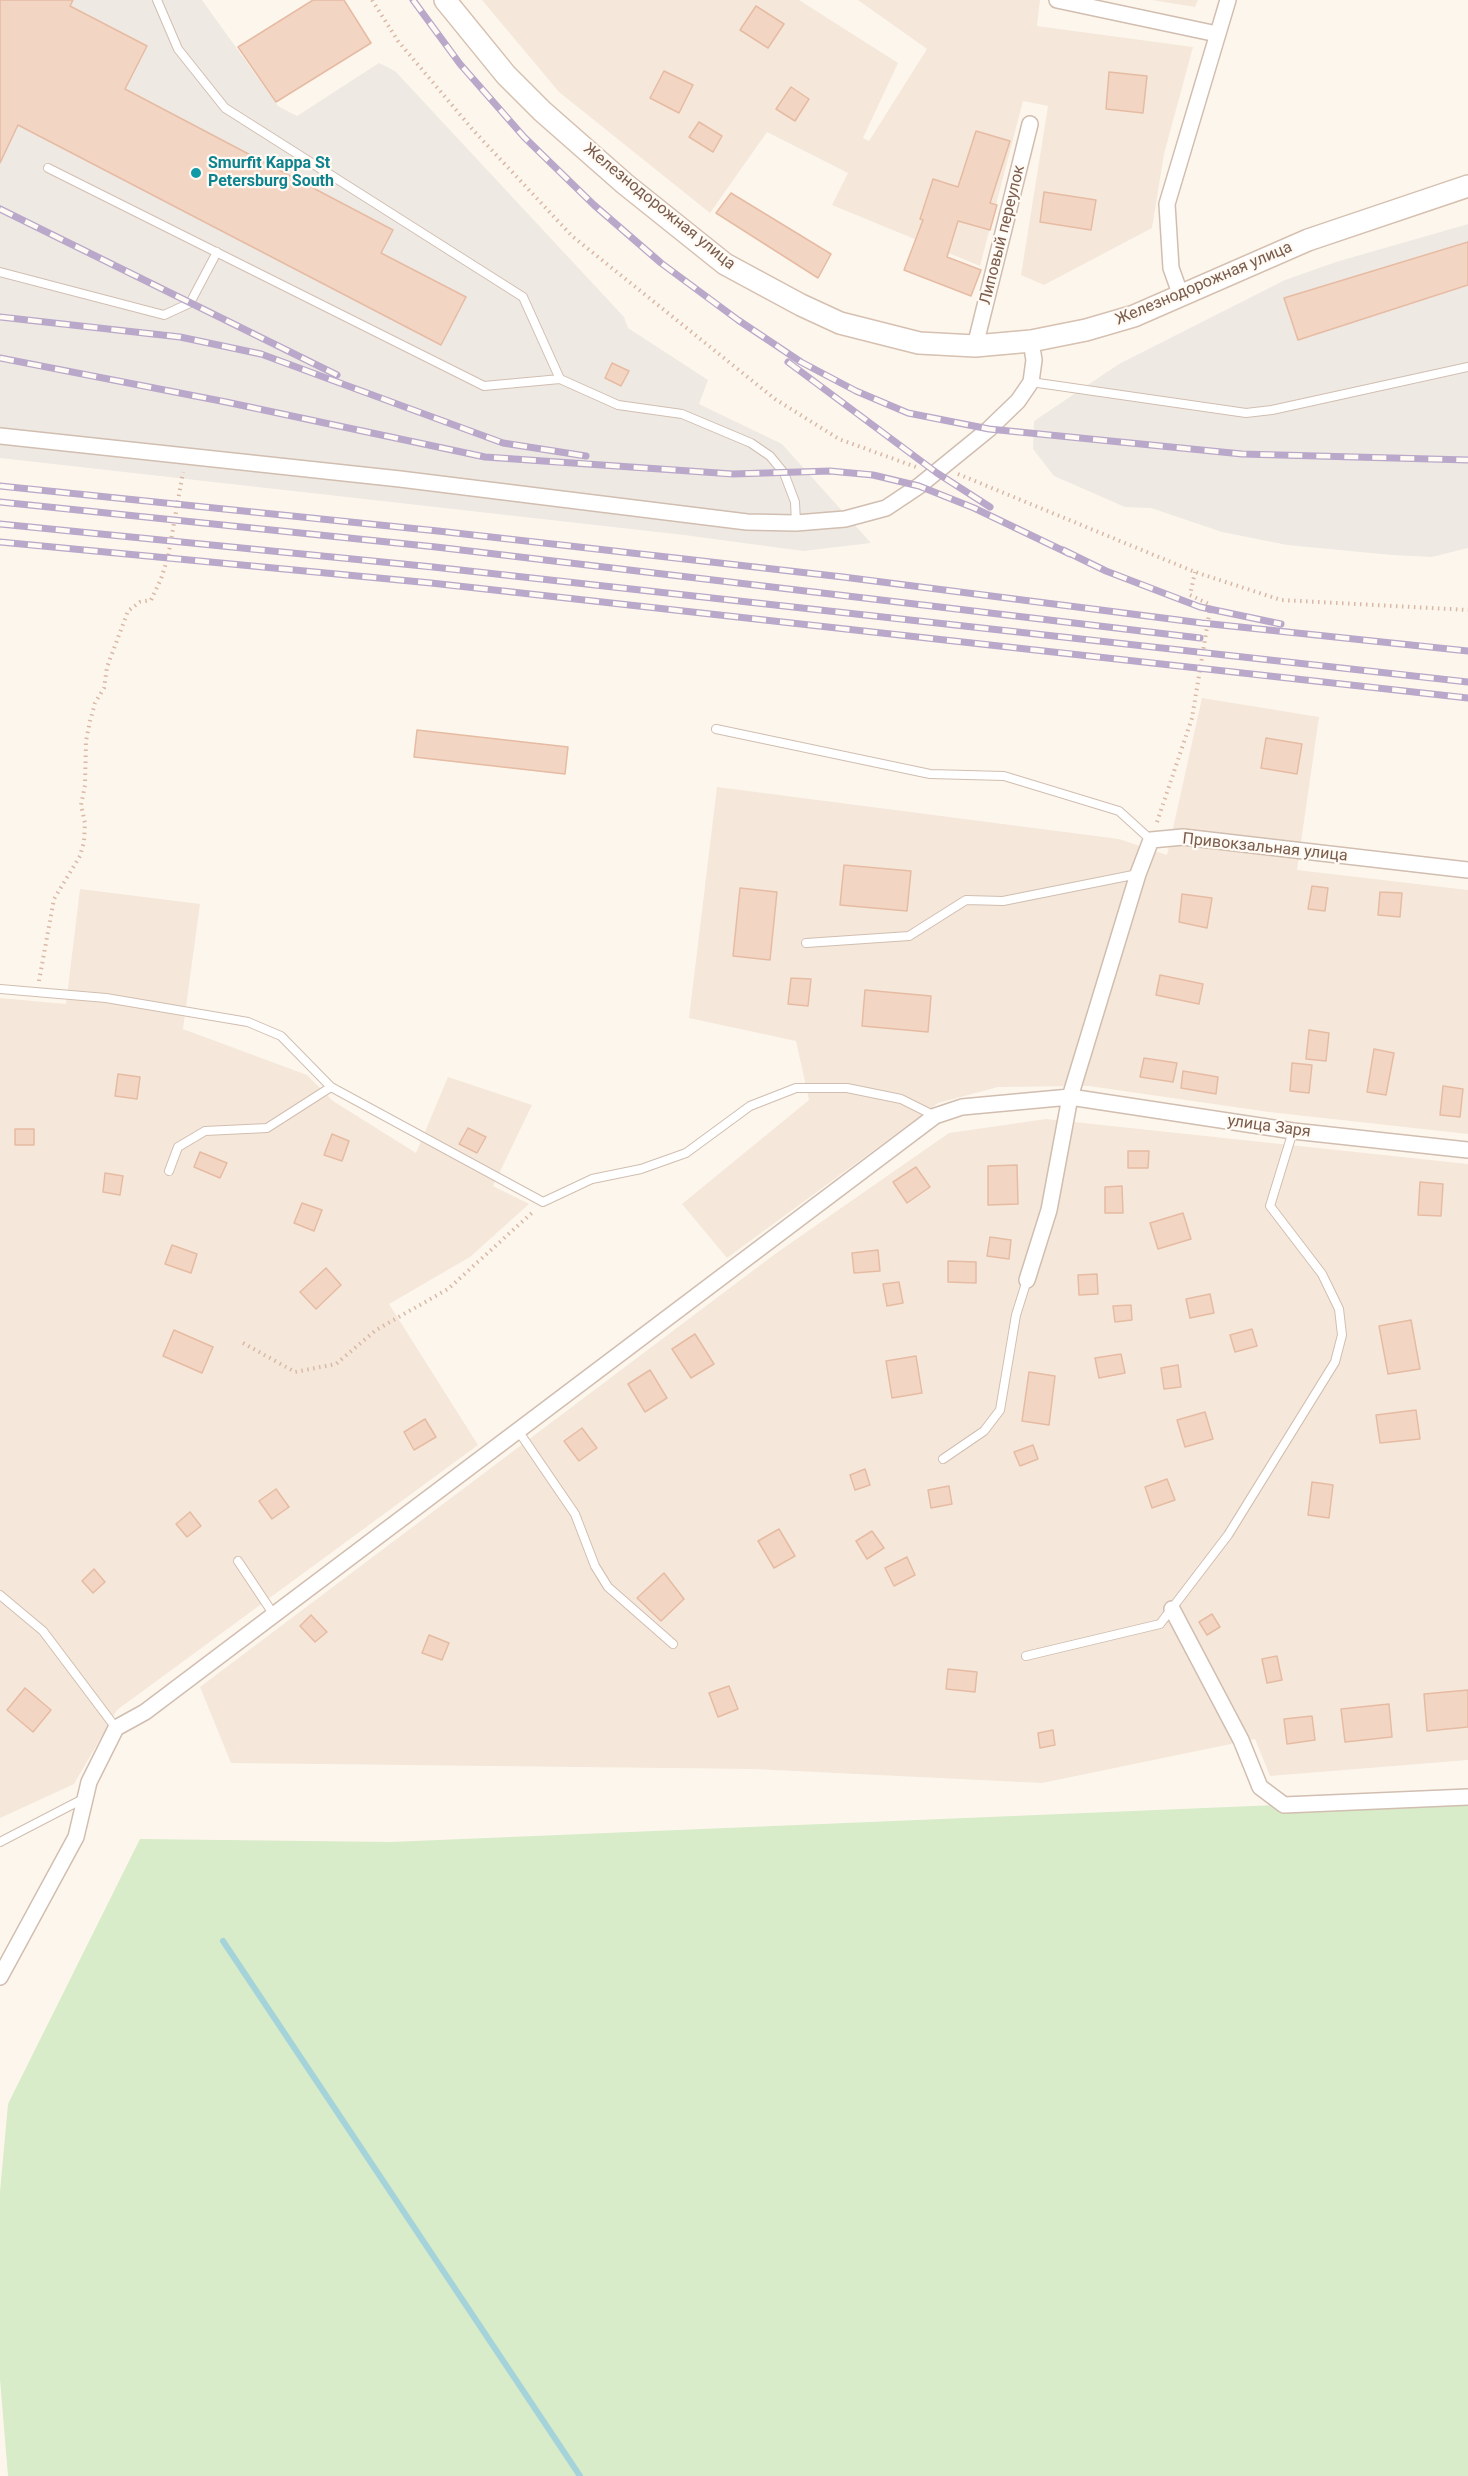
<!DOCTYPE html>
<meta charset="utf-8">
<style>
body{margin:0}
canvas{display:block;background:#fdf6ec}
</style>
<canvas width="1468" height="2476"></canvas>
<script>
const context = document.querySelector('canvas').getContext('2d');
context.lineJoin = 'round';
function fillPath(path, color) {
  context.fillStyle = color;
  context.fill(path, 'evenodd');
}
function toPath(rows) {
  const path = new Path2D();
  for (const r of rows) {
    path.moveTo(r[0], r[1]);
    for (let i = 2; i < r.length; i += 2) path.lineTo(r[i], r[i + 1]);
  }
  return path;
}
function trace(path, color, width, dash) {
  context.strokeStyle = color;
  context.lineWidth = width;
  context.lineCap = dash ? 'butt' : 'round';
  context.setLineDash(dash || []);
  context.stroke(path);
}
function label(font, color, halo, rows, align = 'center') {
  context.font = font + ' Roboto,sans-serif';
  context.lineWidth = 4.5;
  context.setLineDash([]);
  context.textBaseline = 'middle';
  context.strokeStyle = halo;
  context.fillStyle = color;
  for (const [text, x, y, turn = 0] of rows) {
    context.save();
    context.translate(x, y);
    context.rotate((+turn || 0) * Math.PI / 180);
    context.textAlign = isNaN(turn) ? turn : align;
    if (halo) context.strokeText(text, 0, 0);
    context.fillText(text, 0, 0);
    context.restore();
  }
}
fillPath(toPath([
 [482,0,799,0,898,63,863,138,869,141,927,49,858,0,1040,0,1037,26,1193,47,1164,154,1152,228,1044,285,1021,275,1048,106,1023,101,980,266,832,205,848,173,767,132,710,213,559,92],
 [1152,0,1198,0,1195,7],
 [1202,698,1319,717,1297,870,1468,890,1468,1134,1269,1112,1089,1086,998,1087,938,1103,727,1258,682,1204,809,1100,796,1041,689,1018,717,787,1119,839,1167,855],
 [80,889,200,904,183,1029,307,1075,333,1101,416,1153,448,1077,532,1105,493,1186,529,1204,470,1257,389,1304,478,1445,117,1710,74,1784,0,1818,0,998,66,1004],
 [1046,1119,1468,1164,1468,1760,1270,1776,1255,1739,1042,1783,754,1769,231,1763,200,1687,775,1254,949,1133]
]), '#f5e8da');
fillPath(toPath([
 [0,0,202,0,278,106,297,116,379,63,395,71,624,317,628,328,708,380,699,404,782,444,871,543,803,551,684,535,0,458],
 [1468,224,1468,548,1432,557,1392,555,1287,545,1222,532,1151,508,1125,507,1054,476,1033,449,1034,421,1119,364,1285,280,1336,262]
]), '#efe9e4');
fillPath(toPath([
 [1468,1797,1468,2476,8,2476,0,2379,0,2192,8,2104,140,1839,391,1842]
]), '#d8ecc9');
trace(toPath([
 [223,1941,580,2476]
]), '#a5d3da', 6);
const building = toPath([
 [0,0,73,0,70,6,147,46,125,89,393,230,381,253,466,297,441,345,18,125,0,163,0,0],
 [313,0,344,0,371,43,276,102,238,47,313,0],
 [756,6,784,24,768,48,740,30,756,6],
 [664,71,693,85,679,113,650,98,664,71],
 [1109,72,1147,76,1143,113,1106,109,1109,72],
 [791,87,809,99,795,121,776,109,791,87],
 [699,122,722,136,713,152,689,137,699,122],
 [976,131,1010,141,990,203,997,205,990,230,958,221,947,257,981,270,971,296,904,270,923,220,920,219,933,179,958,187,976,131],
 [1044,192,1096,200,1091,230,1040,222,1044,192],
 [731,193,831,254,818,278,716,213,731,193],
 [1468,242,1468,285,1298,340,1284,298,1468,242],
 [612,363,629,371,621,386,605,378,612,363],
 [417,730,568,747,565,774,414,757,417,730],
 [1266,738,1302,744,1297,774,1261,768,1266,738],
 [844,865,911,871,907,911,840,905,844,865],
 [1312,886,1328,888,1325,911,1308,909,1312,886],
 [740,888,777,892,770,960,733,956,740,888],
 [1380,892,1402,893,1400,917,1378,915,1380,892],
 [1182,894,1212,898,1207,928,1179,922,1182,894],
 [1160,975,1203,984,1199,1004,1156,995,1160,975],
 [791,978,811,979,808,1006,788,1004,791,978],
 [865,990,931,996,928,1032,862,1026,865,990],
 [1309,1030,1329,1033,1326,1061,1306,1059,1309,1030],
 [1374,1049,1394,1053,1386,1095,1367,1092,1374,1049],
 [1144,1058,1177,1063,1173,1082,1140,1077,1144,1058],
 [1292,1063,1312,1065,1309,1093,1290,1091,1292,1063],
 [1183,1071,1218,1077,1216,1094,1181,1088,1183,1071],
 [118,1074,140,1077,137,1099,115,1096,118,1074],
 [1443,1086,1463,1089,1460,1117,1440,1115,1443,1086],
 [468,1128,486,1137,477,1153,459,1144,468,1128],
 [15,1129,34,1129,34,1145,15,1145,15,1129],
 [332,1134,349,1141,342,1161,324,1155,332,1134],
 [1128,1151,1149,1151,1148,1168,1128,1168,1128,1151],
 [200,1152,227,1163,220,1178,194,1167,200,1152],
 [1017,1165,1018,1204,988,1205,988,1166,1017,1165],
 [916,1167,930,1187,907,1203,893,1182,916,1167],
 [105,1173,123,1176,120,1195,103,1192,105,1173],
 [1420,1182,1443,1184,1441,1216,1418,1215,1420,1182],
 [1122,1186,1123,1213,1105,1213,1105,1187,1122,1186],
 [302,1203,322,1210,314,1231,294,1223,302,1203],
 [1183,1213,1191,1239,1158,1249,1150,1223,1183,1213],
 [990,1237,1011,1240,1009,1259,987,1256,990,1237],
 [172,1245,197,1254,191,1273,165,1264,172,1245],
 [878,1250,880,1271,854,1273,852,1253,878,1250],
 [948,1261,976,1262,976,1283,948,1282,948,1261],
 [326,1268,341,1285,316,1309,300,1292,326,1268],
 [1097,1274,1098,1294,1079,1295,1078,1275,1097,1274],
 [899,1282,903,1303,887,1306,883,1284,899,1282],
 [1210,1294,1214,1313,1190,1318,1186,1299,1210,1294],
 [1131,1305,1132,1320,1115,1322,1113,1306,1131,1305],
 [1411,1320,1420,1369,1388,1374,1379,1326,1411,1320],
 [1252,1329,1257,1346,1235,1352,1230,1335,1252,1329],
 [174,1330,213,1347,202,1373,163,1356,174,1330],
 [695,1334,714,1364,691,1378,672,1349,695,1334],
 [1121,1354,1125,1373,1099,1378,1095,1358,1121,1354],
 [916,1356,922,1393,892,1398,886,1361,916,1356],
 [1178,1365,1181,1387,1164,1389,1161,1368,1178,1365],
 [650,1370,667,1398,645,1412,628,1384,650,1370],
 [1029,1372,1055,1376,1049,1425,1022,1421,1029,1372],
 [1416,1410,1420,1439,1380,1443,1376,1415,1416,1410],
 [1205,1412,1213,1439,1185,1447,1177,1420,1205,1412],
 [425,1419,436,1437,414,1450,404,1432,425,1419],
 [582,1428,597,1448,579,1461,564,1441,582,1428],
 [1033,1445,1038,1459,1020,1466,1014,1452,1033,1445],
 [865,1469,870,1485,855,1490,850,1475,865,1469],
 [1167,1479,1175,1500,1152,1508,1145,1487,1167,1479],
 [1312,1482,1333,1485,1329,1518,1308,1515,1312,1482],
 [949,1486,952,1504,931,1508,928,1490,949,1486],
 [276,1489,289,1507,272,1519,259,1501,276,1489],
 [190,1512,201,1526,187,1537,176,1524,190,1512],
 [779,1529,795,1556,774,1568,758,1541,779,1529],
 [872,1531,884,1548,867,1559,856,1541,872,1531],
 [907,1557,915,1575,894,1586,885,1568,907,1557],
 [94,1569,105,1582,93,1593,82,1581,94,1569],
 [664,1573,684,1599,661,1621,637,1598,664,1573],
 [1212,1614,1220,1627,1207,1635,1199,1622,1212,1614],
 [311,1615,327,1632,315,1642,300,1626,311,1615],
 [429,1635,449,1643,442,1660,422,1653,429,1635],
 [1277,1656,1282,1680,1267,1683,1262,1659,1277,1656],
 [948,1669,977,1672,975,1692,946,1689,948,1669],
 [729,1686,738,1709,718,1717,709,1693,729,1686],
 [25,1688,51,1710,33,1732,7,1710,25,1688],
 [1468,1690,1468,1727,1427,1731,1424,1694,1468,1690],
 [1389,1704,1392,1737,1345,1742,1341,1709,1389,1704],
 [1312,1716,1315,1740,1287,1744,1284,1719,1312,1716],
 [1053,1730,1055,1745,1040,1748,1038,1733,1053,1730]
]);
fillPath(building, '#f3d5c3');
trace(building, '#e6bba3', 1.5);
const lane = toPath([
 [157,0,178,49,225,108,523,297,560,379],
 [48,168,484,386,560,379,618,405,682,414,751,443,770,456,784,473,795,502,796,523],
 [0,272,164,315,190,303,217,252],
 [1031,382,1246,413,1272,410,1468,367],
 [716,729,930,774,1004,776,1119,811,1151,840],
 [806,943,909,936,966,900,1003,901,1138,874],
 [0,989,106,998,248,1022,281,1036,331,1087],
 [169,1171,178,1147,205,1131,267,1128,331,1087,543,1202,592,1179,641,1169,686,1153,750,1106,796,1088,847,1088,901,1099,935,1116],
 [519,1432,575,1514,595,1566,608,1587,673,1644],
 [943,1459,984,1431,1000,1410,1016,1315,1027,1280],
 [238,1561,274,1615],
 [0,1595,43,1631,116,1728],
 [1026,1656,1160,1624,1228,1535,1335,1362,1342,1335,1339,1309,1322,1274,1270,1206,1293,1131],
 [0,1842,83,1799]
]);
const street = toPath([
 [1057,0,1217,34],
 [1181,296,1171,268,1167,204,1228,0],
 [975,346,1030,124],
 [0,436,400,479,747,522,796,523,845,519,886,508,919,486,989,429,1018,401,1031,382,1034,360,1031,341],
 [1027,1280,1049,1210,1070,1097,1138,874,1151,840,1183,837,1468,870],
 [1172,1609,1241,1740,1260,1787,1284,1805,1468,1797],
 [0,1977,76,1837,89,1782,116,1728,145,1712,935,1116,962,1107,1070,1097,1293,1131,1468,1150]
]);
const secondary = toPath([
 [445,0,506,75,542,111,625,184,725,264,801,305,840,323,919,343,975,346,1031,341,1086,330,1134,316,1308,240,1468,186]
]);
trace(lane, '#d1beb0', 10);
trace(street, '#d1beb0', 18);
trace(secondary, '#d6c0b0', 24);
trace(toPath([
 [372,0,398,41,473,130,572,236,775,399,839,439,916,467],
 [958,474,1195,572,1281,600,1468,610],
 [1157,822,1192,718,1210,609,1211,605,1190,595,1195,572],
 [39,981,54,899,80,856,84,842,85,823,81,805,85,785,86,741,90,721,95,703,104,688,107,667,128,611,140,602,151,600,161,579,168,557,183,472],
 [243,1343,295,1372,336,1364,376,1330,448,1289,534,1211]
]), '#d9b8a5', 4, [1.5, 4.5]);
trace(lane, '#fff', 8);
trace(street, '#fff', 15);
trace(secondary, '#fff', 21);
const rail = toPath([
 [413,0,460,64,524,137,594,205,661,263,738,320,801,362,856,391,908,413,989,429,1242,454,1468,460],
 [0,209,337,375],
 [0,317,180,337,261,354,503,443,586,456],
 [0,358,226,402,485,457,733,474,830,471,873,475,919,486,974,508,1070,554],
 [788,362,937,473,990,507],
 [0,486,438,531,843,577,1202,623,1468,651],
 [0,502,436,547,1200,638],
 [0,524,433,567,1468,682],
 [0,542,431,583,1468,698],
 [1063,550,1106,571,1200,607,1281,624]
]);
trace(rail, '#b9a8c9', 7);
trace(rail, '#fffaf3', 4.5, [14]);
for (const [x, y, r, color] of [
 [196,173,6,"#0f9aa8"]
]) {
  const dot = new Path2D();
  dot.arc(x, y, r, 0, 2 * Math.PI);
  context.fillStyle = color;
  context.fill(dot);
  trace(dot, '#fffaf3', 2);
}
label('bold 16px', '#0d838f', '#fffaf3', [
 ["Smurfit Kappa St",208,164],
 ["Petersburg South",208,182]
], 'left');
label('16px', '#7a5c4d', '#fffaf3', [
 ["Железнодорожная улица",659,207,39],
 ["Липовый переулок",1003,235,-76],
 ["Железнодорожная улица",1204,284,-23],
 ["Привокзальная улица",1265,848,6],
 ["улица Заря",1269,1127,8]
]);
</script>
